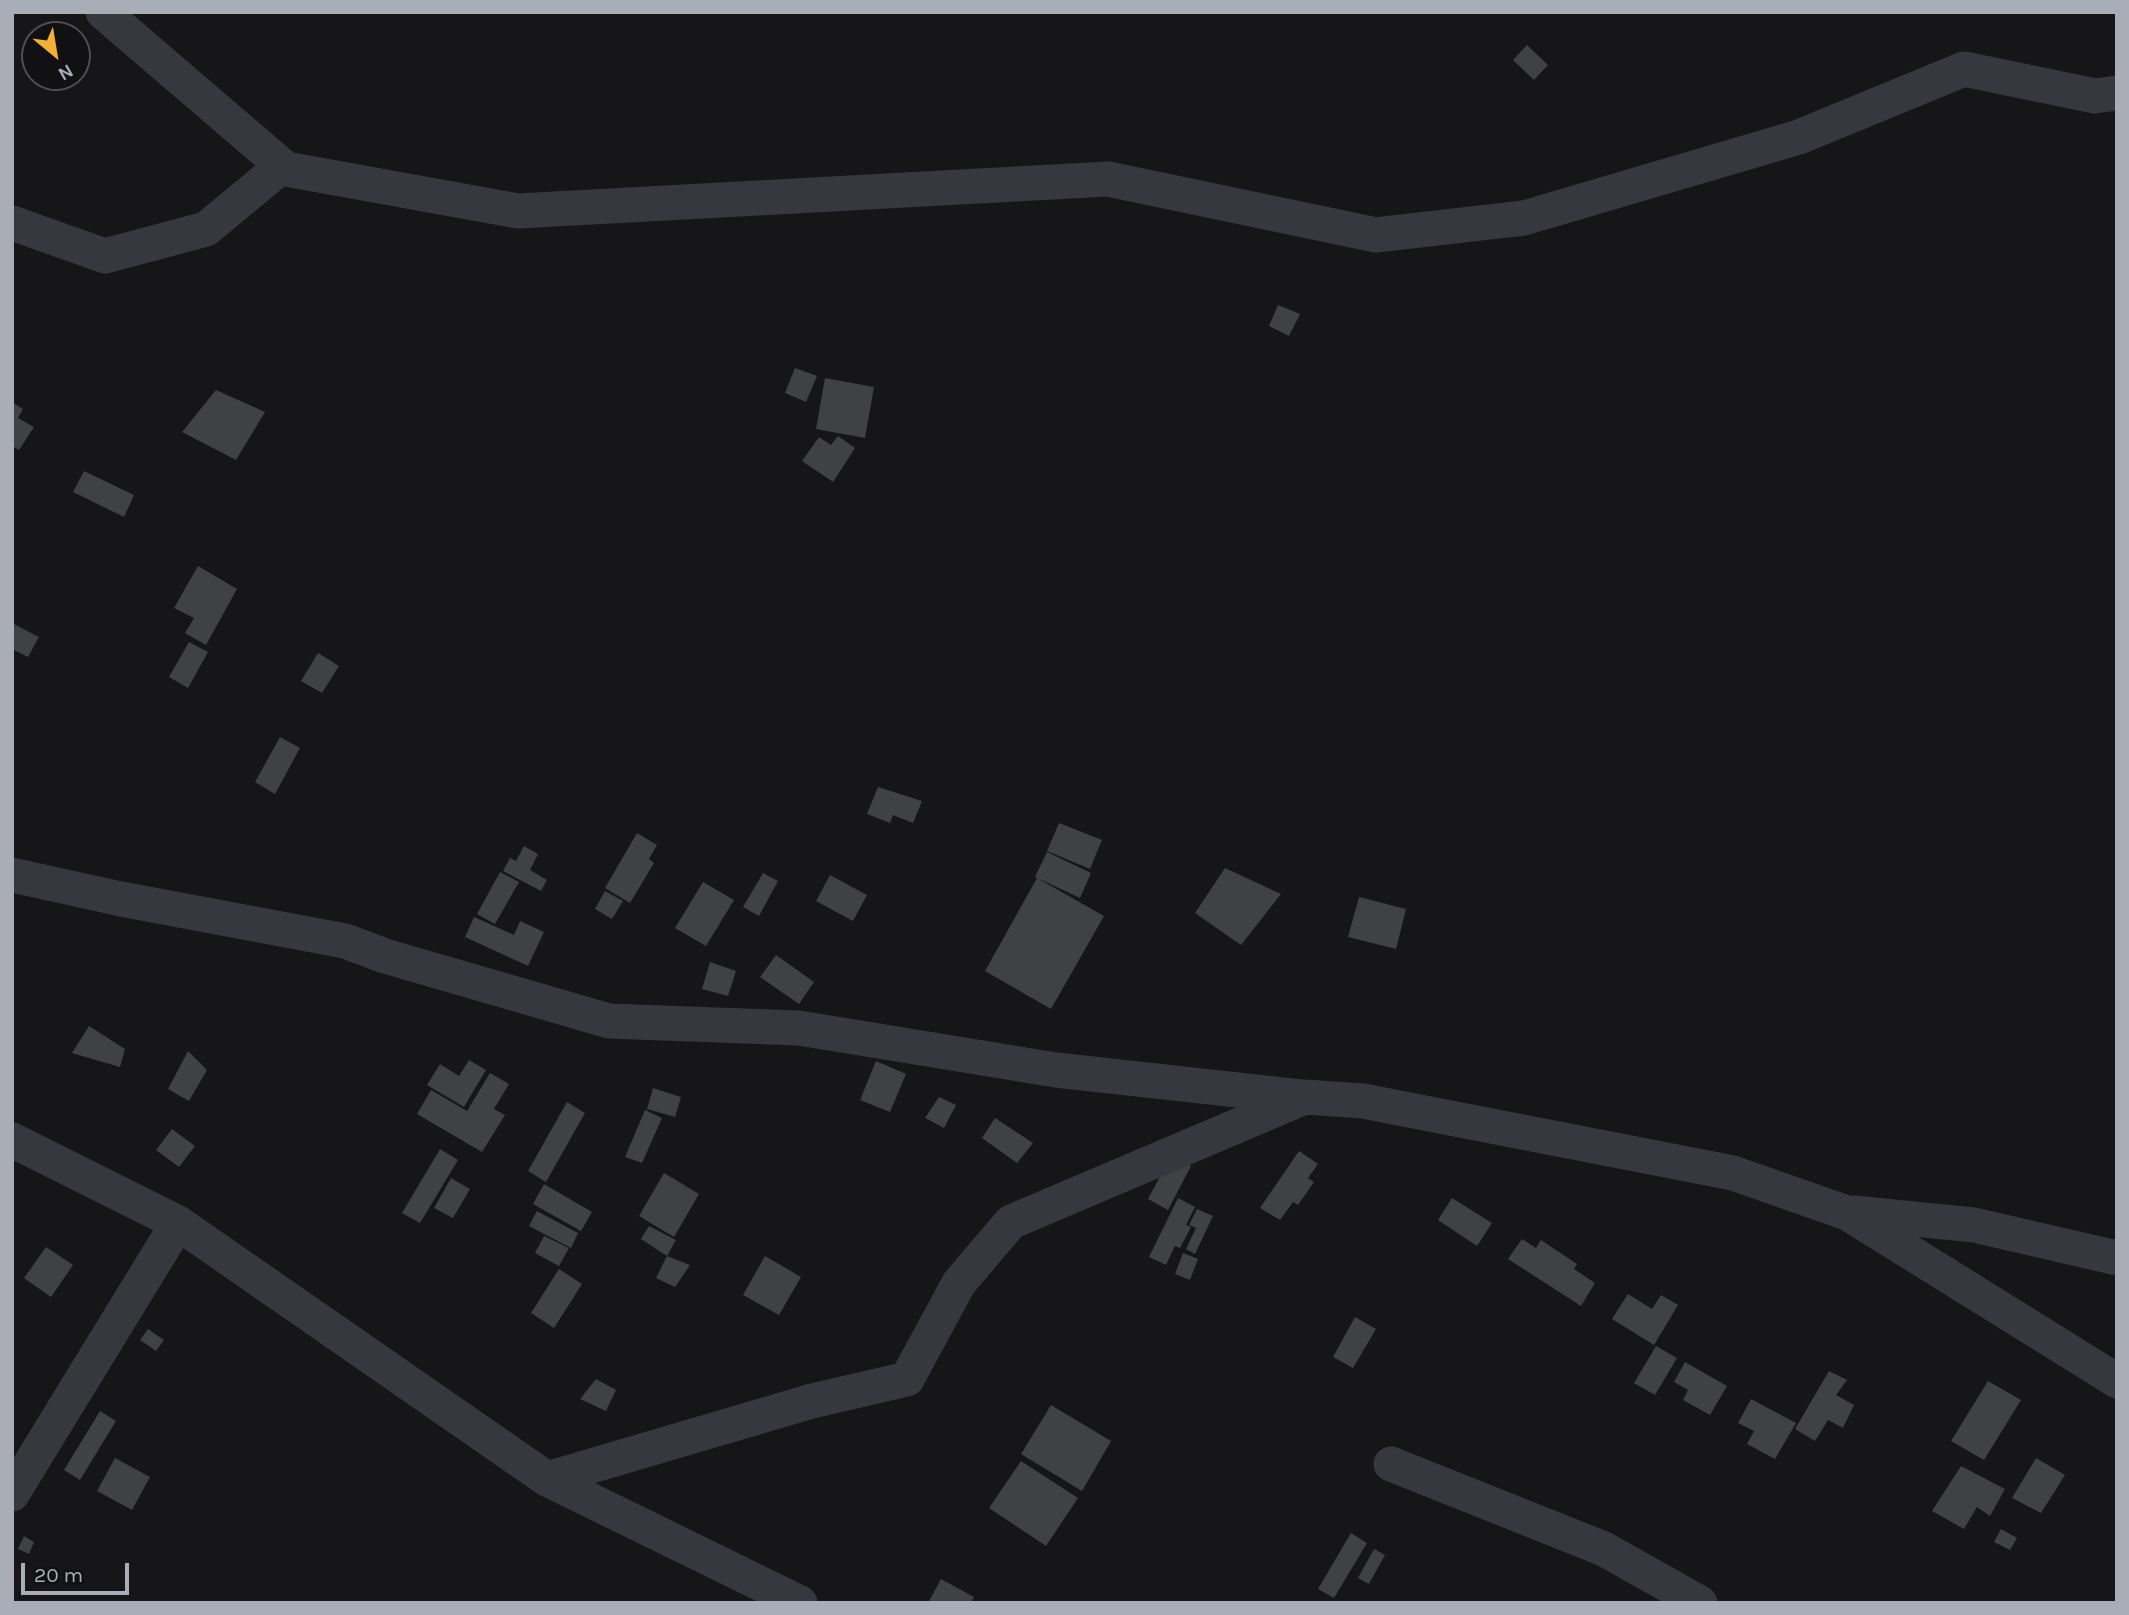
<!DOCTYPE html>
<style>
body{margin:0}
#map{position:relative;width:2129px;height:1615px;overflow:hidden;background:#161618;font-family:Karla,sans-serif}
canvas{display:block}
.frame{position:absolute;inset:0;border:14px solid #a8adb8;pointer-events:none}
.north{position:absolute;left:21px;top:21px;width:70px;height:70px;box-sizing:border-box;background:#111113;border:2px solid #4d4f55;border-radius:50%;rotate:150deg;font-size:19px;font-weight:700;line-height:28px;text-align:center;color:#a8adb8}
.north::after{content:'';display:block;margin:auto;width:24px;height:32px;background:#f2b134;clip-path:polygon(50% 0,100% 100%,50% 72%,0 100%)}
.scale{position:absolute;left:21px;top:1563px;width:108px;height:32px;box-sizing:border-box;border:4px solid #a8adb8;border-top:0;padding-left:9px;font-size:21px;line-height:24px;white-space:nowrap;color:#a8adb8;-webkit-text-stroke:5px #111113;paint-order:stroke}
</style>
<div id="map">
<canvas width="2129" height="1615"></canvas>
<div class="frame"></div>
<div class="north">N</div>
<div class="scale">20 m</div>
</div>
<script>
const context = document.querySelector('canvas').getContext('2d');
context.lineJoin = 'round';
function fillPath(path, color) {
  context.fillStyle = color;
  context.fill(path, 'evenodd');
}
function toPath(rows) {
  const path = new Path2D();
  for (const r of rows) {
    path.moveTo(r[0], r[1]);
    for (let i = 2; i < r.length; i += 2) path.lineTo(r[i], r[i + 1]);
  }
  return path;
}
function trace(path, color, width, dash) {
  context.strokeStyle = color;
  context.lineWidth = width;
  context.lineCap = dash ? 'butt' : 'round';
  context.setLineDash(dash || []);
  context.stroke(path);
}
fillPath(toPath([
 [1527,45,1548,65,1534,80,1513,60],
 [1278,305,1300,314,1289,336,1269,326],
 [795,368,817,376,806,402,785,393],
 [825,378,874,387,865,438,816,429],
 [216,390,265,412,236,460,182,432],
 [12,402,23,409,18,418,34,427,19,450,12,446],
 [838,436,855,448,833,482,802,461,819,437,831,445],
 [84,471,134,495,124,517,73,492],
 [198,566,237,589,206,645,185,633,194,618,174,608],
 [12,623,39,637,28,657,12,649],
 [189,642,208,652,188,688,169,677],
 [318,653,339,666,322,693,301,681],
 [280,737,300,748,275,794,255,782],
 [878,787,922,801,913,823,893,815,890,823,867,814],
 [1059,823,1102,840,1090,869,1047,851],
 [637,833,657,845,649,859,654,863,630,903,605,888],
 [524,846,538,854,530,870,547,880,541,891,503,871,510,858,516,861],
 [1047,852,1091,873,1080,898,1035,877],
 [1225,868,1281,894,1241,945,1195,913],
 [500,872,519,882,495,924,477,914],
 [763,873,778,881,759,916,743,907],
 [830,875,867,895,853,921,816,901],
 [1037,878,1104,916,1051,1009,985,971],
 [703,882,734,900,706,946,675,928],
 [605,891,623,901,612,919,595,909],
 [1359,897,1406,909,1396,949,1348,937],
 [474,917,514,935,520,921,544,932,528,966,465,937],
 [776,955,814,982,799,1004,760,977],
 [710,962,736,971,728,996,702,989],
 [89,1026,125,1049,120,1067,72,1053],
 [188,1051,207,1070,189,1101,168,1089],
 [469,1060,486,1070,464,1107,427,1085,440,1064,459,1076],
 [876,1061,906,1074,890,1112,860,1100],
 [490,1073,509,1084,494,1109,505,1115,482,1152,417,1114,431,1090,467,1111],
 [653,1088,681,1097,675,1117,647,1109],
 [939,1097,956,1105,944,1128,925,1118],
 [567,1102,585,1113,546,1182,528,1171],
 [645,1110,662,1118,642,1163,625,1157],
 [995,1118,1033,1143,1017,1163,982,1138],
 [172,1129,195,1146,179,1167,156,1150],
 [440,1149,458,1160,420,1223,402,1213],
 [1299,1151,1318,1164,1308,1178,1314,1182,1298,1205,1293,1202,1280,1220,1260,1208],
 [1171,1156,1191,1166,1168,1210,1148,1199],
 [664,1173,699,1194,674,1237,639,1216],
 [451,1178,470,1189,453,1218,434,1208],
 [544,1184,592,1212,581,1231,533,1204],
 [1178,1198,1195,1207,1186,1225,1191,1227,1180,1248,1175,1246,1166,1265,1149,1257],
 [1452,1198,1492,1223,1477,1246,1438,1220],
 [1197,1209,1213,1216,1195,1254,1186,1249,1196,1228,1189,1225],
 [537,1211,578,1233,571,1248,529,1226],
 [649,1226,676,1240,667,1256,641,1239],
 [544,1236,569,1248,559,1266,535,1253],
 [1522,1239,1536,1248,1541,1240,1577,1264,1574,1269,1595,1283,1581,1306,1508,1259],
 [46,1247,73,1265,51,1297,24,1278],
 [1183,1253,1198,1259,1190,1280,1175,1274],
 [667,1256,690,1265,675,1287,656,1278],
 [765,1256,801,1277,779,1315,743,1295],
 [559,1269,582,1284,554,1328,531,1313],
 [1628,1294,1652,1309,1661,1295,1678,1305,1654,1345,1612,1319],
 [1355,1317,1376,1329,1353,1368,1333,1357],
 [148,1329,164,1340,156,1351,140,1340],
 [1656,1346,1677,1358,1655,1395,1634,1383],
 [1685,1362,1727,1386,1710,1415,1683,1400,1688,1390,1674,1382],
 [1829,1371,1847,1380,1836,1395,1854,1405,1843,1428,1828,1420,1815,1441,1795,1429],
 [596,1379,616,1390,606,1411,580,1399],
 [1988,1381,2021,1400,1984,1460,1951,1441],
 [1751,1399,1796,1423,1775,1459,1747,1444,1754,1431,1738,1423],
 [1051,1405,1111,1441,1082,1491,1021,1454],
 [100,1411,116,1421,80,1480,64,1470],
 [115,1458,150,1477,132,1510,97,1491],
 [2036,1458,2065,1475,2041,1513,2012,1498],
 [1021,1461,1078,1498,1046,1546,989,1508],
 [1961,1466,2005,1489,1990,1516,1977,1507,1964,1529,1932,1511],
 [2001,1529,2017,1538,2010,1550,1994,1542],
 [1351,1533,1367,1543,1334,1598,1318,1589],
 [24,1536,34,1542,29,1554,18,1549],
 [1374,1549,1385,1555,1369,1584,1358,1578],
 [941,1579,974,1597,971,1603,929,1601]
]), '#404145');
trace(toPath([
 [103,12,286,169,518,211,1108,179,1376,235,1524,218,1799,137,1964,69,2095,96,2117,93],
 [12,223,105,256,206,229,281,167],
 [12,875,121,899,345,941,385,956,609,1021,799,1028,1056,1070,1301,1097],
 [12,1140,178,1223,547,1479,800,1603],
 [1854,1213,1974,1225,2117,1258],
 [1391,1464,1604,1549,1700,1603],
 [547,1479,812,1401,907,1379,959,1283,1011,1222,1305,1097,1363,1101,1733,1173,1847,1213,2117,1381],
 [12,1494,178,1223]
]), '#37383d', 35);
</script>
